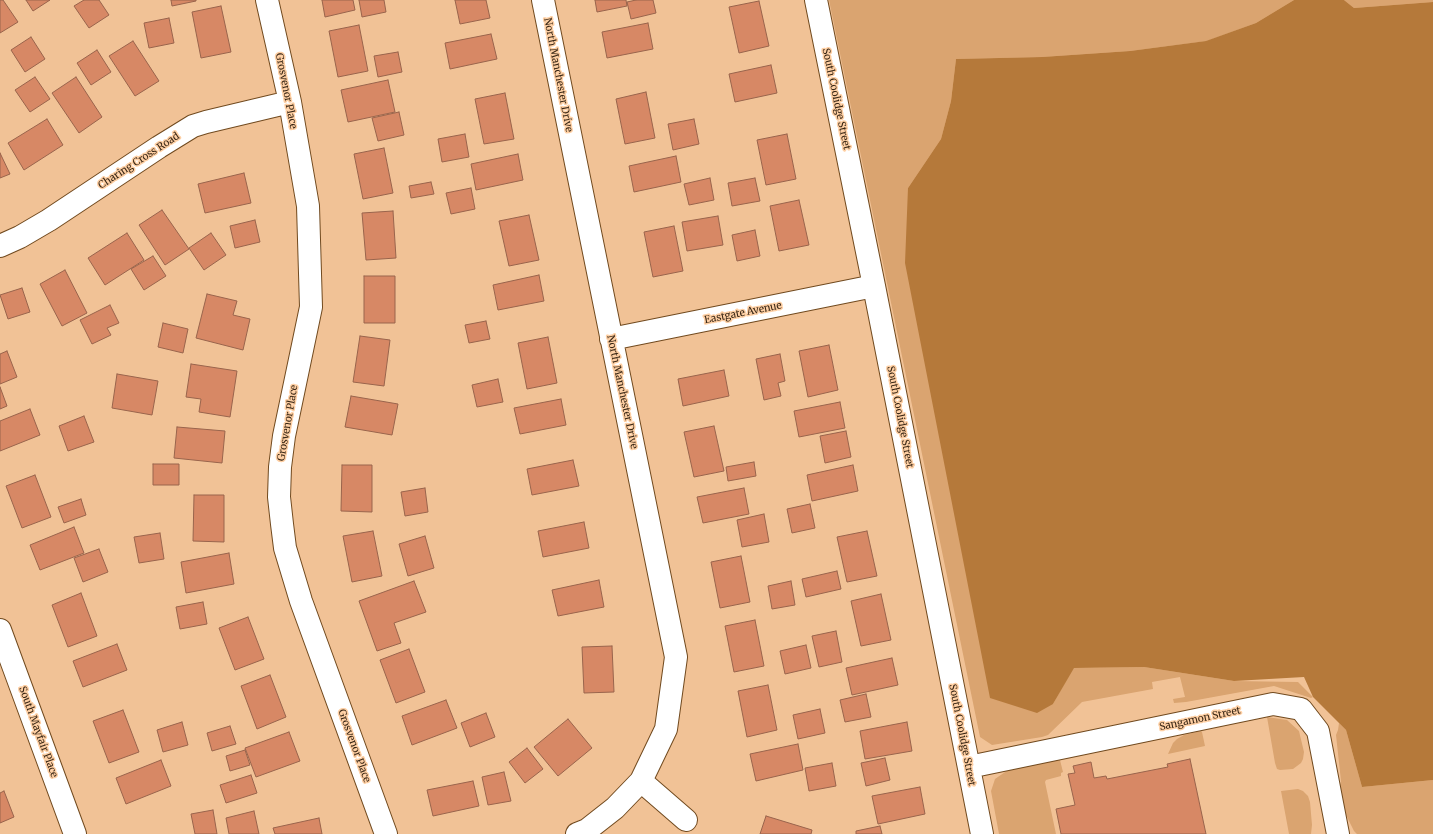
<!DOCTYPE html>
<style>
body{margin:0}
canvas{display:block;background:#f1c296}
</style>
<canvas width="1433" height="834"></canvas>
<script>
const context = document.querySelector('canvas').getContext('2d');
context.lineJoin = 'round';
function fillPath(path, color) {
  context.fillStyle = color;
  context.fill(path, 'evenodd');
}
function toPath(rows) {
  const path = new Path2D();
  for (const r of rows) {
    path.moveTo(r[0], r[1]);
    for (let i = 2; i < r.length; i += 2) path.lineTo(r[i], r[i + 1]);
  }
  return path;
}
function trace(path, color, width, dash) {
  context.strokeStyle = color;
  context.lineWidth = width;
  context.lineCap = dash ? 'butt' : 'round';
  context.setLineDash(dash || []);
  context.stroke(path);
}
function label(font, color, halo, rows, align = 'center') {
  context.font = font + ' Merriweather,serif';
  context.lineWidth = 3;
  context.setLineDash([]);
  context.textBaseline = 'middle';
  context.strokeStyle = halo;
  context.fillStyle = color;
  for (const [text, x, y, turn = 0] of rows) {
    context.save();
    context.translate(x, y);
    context.rotate((+turn || 0) * Math.PI / 180);
    context.textAlign = isNaN(turn) ? turn : align;
    if (halo) context.strokeText(text, 0, 0);
    context.fillText(text, 0, 0);
    context.restore();
  }
}
fillPath(toPath([
 [829,0,1294,0,1256,23,1207,41,1130,51,1042,57,956,59,951,101,941,139,908,188,1053,704,1073,668,1144,667,1234,681,1298,682,1313,697,1311,698,1274,686,1186,702,1174,703,1173,699,1185,697,1180,677,1152,682,1153,689,1082,702,1048,735,1042,737,992,745,980,737],
 [1344,0,1433,0,1433,2,1354,8],
 [1267,717,1287,720,1299,731,1304,752,1303,759,1301,763,1293,769,1280,770,1277,769,1275,763],
 [1339,723,1346,730,1362,787,1433,780,1433,834,1357,834,1354,831,1346,815,1340,787,1341,781,1336,735,1338,730],
 [1201,731,1202,732,1205,746,1168,754,1173,743,1177,739,1184,735],
 [1060,760,1063,772,1061,773,1061,776,1046,780,1045,782,1056,834,999,834,991,791,995,779,1008,770],
 [1298,789,1303,791,1308,796,1310,802,1312,825,1311,834,1289,834,1281,791]
]), '#daa470');
fillPath(toPath([
 [1294,0,1344,0,1354,8,1433,2,1433,780,1362,787,1346,730,1313,697,1304,677,1234,681,1144,667,1074,668,1053,704,1037,713,990,698,905,263,908,188,941,139,951,101,956,59,1042,57,1130,51,1206,41,1256,23]
]), '#b5793a');
const building = toPath([
 [0,0,3,0,18,22,0,33,0,0],
 [26,0,50,0,33,11,26,0],
 [84,0,99,0,109,15,89,28,74,6,84,0],
 [171,0,196,0,196,1,172,6,171,0],
 [322,0,353,0,355,10,325,17,322,0],
 [359,0,384,0,386,12,362,17,359,0],
 [455,0,486,0,490,18,460,24,455,0],
 [595,0,626,0,627,6,597,12,595,0],
 [636,0,653,0,656,13,631,19,627,2,636,0],
 [759,1,769,46,739,53,729,7,759,1],
 [221,6,231,52,201,58,192,12,221,6],
 [169,18,174,43,149,48,144,23,169,18],
 [648,23,653,49,607,58,602,32,648,23],
 [359,25,368,71,338,77,329,31,359,25],
 [491,34,497,59,450,69,445,43,491,34],
 [31,37,45,59,25,72,11,50,31,37],
 [133,41,159,81,135,96,109,56,133,41],
 [97,50,111,72,91,85,77,63,97,50],
 [398,52,402,72,378,77,374,56,398,52],
 [771,65,777,93,735,102,729,74,771,65],
 [35,77,50,99,30,112,15,90,35,77],
 [76,77,102,117,79,133,52,93,76,77],
 [388,80,395,112,348,122,341,90,388,80],
 [646,92,655,138,625,144,616,99,646,92],
 [505,93,514,139,484,144,475,99,505,93],
 [399,112,404,135,378,141,372,118,399,112],
 [47,119,63,145,24,170,8,143,47,119],
 [694,119,699,144,673,150,668,124,694,119],
 [465,134,469,157,442,162,438,139,465,134],
 [787,134,796,179,766,185,757,140,787,134],
 [384,148,393,193,363,199,354,154,384,148],
 [0,153,10,174,0,178,0,153],
 [518,154,523,180,476,190,471,164,518,154],
 [676,156,681,182,634,192,629,166,676,156],
 [244,173,251,203,205,213,198,184,244,173],
 [710,178,714,200,689,205,684,184,710,178],
 [755,178,760,201,732,206,728,183,755,178],
 [431,182,434,194,411,198,409,186,431,182],
 [471,188,475,209,451,214,446,193,471,188],
 [799,200,809,245,779,251,770,206,799,200],
 [162,210,189,249,165,265,139,225,162,210],
 [393,211,396,258,366,260,362,213,393,211],
 [529,215,539,260,509,266,499,221,529,215],
 [718,216,723,245,687,251,682,222,718,216],
 [255,220,260,242,235,248,230,226,255,220],
 [674,226,683,271,653,277,644,232,674,226],
 [755,230,760,256,737,261,732,235,755,230],
 [127,233,144,260,105,285,88,258,127,233],
 [211,233,226,255,204,270,189,248,211,233],
 [153,256,166,276,144,290,131,269,153,256],
 [65,270,87,313,62,326,40,284,65,270],
 [539,275,544,301,498,310,493,285,539,275],
 [364,276,395,276,395,323,364,323,364,276],
 [22,288,30,312,8,319,0,295,22,288],
 [207,294,237,301,233,315,250,319,243,350,196,338,207,294],
 [110,305,119,323,107,328,111,335,92,344,80,320,110,305],
 [486,321,490,339,469,343,465,325,486,321],
 [163,323,188,329,183,353,158,347,163,323],
 [360,336,390,340,384,386,353,382,360,336],
 [548,337,557,383,527,389,518,343,548,337],
 [829,345,838,390,808,397,799,351,829,345],
 [7,351,17,377,0,384,0,354,7,351],
 [780,354,785,381,778,383,781,396,764,400,756,359,780,354],
 [191,364,237,371,230,417,199,412,201,399,186,397,191,364],
 [724,370,729,396,683,406,678,379,724,370],
 [117,374,158,381,152,415,112,408,117,374],
 [498,379,503,402,477,407,472,385,498,379],
 [0,387,7,406,0,409,0,387],
 [351,396,398,404,392,435,345,427,351,396],
 [561,399,566,425,520,434,514,408,561,399],
 [840,402,845,428,799,437,794,411,840,402],
 [30,409,40,435,0,451,0,421,30,409],
 [84,416,94,442,68,451,59,426,84,416],
 [714,426,724,471,694,477,684,432,714,426],
 [177,427,225,431,222,463,174,458,177,427],
 [846,431,851,457,825,463,820,436,846,431],
 [573,460,579,486,532,495,527,469,573,460],
 [754,462,756,476,728,481,726,467,754,462],
 [153,464,179,464,179,485,153,485,153,464],
 [342,465,372,465,372,512,341,511,342,465],
 [853,465,858,491,812,501,807,475,853,465],
 [35,475,51,517,22,528,6,486,35,475],
 [425,488,428,512,405,516,401,492,425,488],
 [744,488,749,514,703,523,697,497,744,488],
 [194,495,224,495,224,542,193,541,194,495],
 [81,499,86,515,64,523,58,507,81,499],
 [810,504,815,528,792,533,787,509,810,504],
 [764,514,769,542,742,547,737,520,764,514],
 [584,522,589,548,543,557,538,531,584,522],
 [74,527,84,553,40,570,30,545,74,527],
 [373,531,382,576,352,582,343,536,373,531],
 [867,531,877,576,847,582,837,537,867,531],
 [160,533,164,559,139,563,134,537,160,533],
 [425,536,434,568,408,576,399,544,425,536],
 [99,549,108,572,83,582,74,558,99,549],
 [229,553,234,584,186,593,181,562,229,553],
 [741,556,750,602,720,608,711,562,741,556],
 [837,571,841,589,806,597,802,579,837,571],
 [599,580,604,607,558,616,552,590,599,580],
 [414,581,426,612,394,623,401,643,377,651,359,601,414,581],
 [791,581,795,605,772,609,768,586,791,581],
 [81,593,97,636,68,647,52,605,81,593],
 [881,594,891,640,861,646,851,601,881,594],
 [203,602,207,624,180,629,176,607,203,602],
 [248,617,264,659,235,670,219,628,248,617],
 [755,620,764,666,734,672,725,626,755,620],
 [836,631,842,662,819,667,812,636,836,631],
 [117,644,127,670,83,687,73,661,117,644],
 [806,645,811,668,785,674,780,651,806,645],
 [612,646,614,692,584,693,582,647,612,646],
 [409,649,425,692,396,703,380,660,409,649],
 [892,658,898,685,852,695,846,668,892,658],
 [270,675,286,717,257,729,241,686,270,675],
 [768,685,777,730,747,737,738,691,768,685],
 [866,694,871,717,845,722,840,700,866,694],
 [446,700,457,728,412,745,402,716,446,700],
 [820,709,825,733,798,739,793,715,820,709],
 [123,710,139,752,109,763,93,721,123,710],
 [486,713,495,737,470,747,461,723,486,713],
 [568,719,592,748,558,776,534,747,568,719],
 [182,722,188,745,163,752,157,730,182,722],
 [907,722,912,751,865,759,860,731,907,722],
 [230,726,236,744,212,751,207,733,230,726],
 [289,732,300,761,256,777,245,748,289,732],
 [798,744,803,770,756,781,750,754,798,744],
 [527,748,543,769,525,783,509,762,527,748],
 [245,750,250,765,230,771,226,756,245,750],
 [885,758,890,780,866,786,861,763,885,758],
 [1190,759,1206,834,1061,834,1056,809,1075,805,1068,774,1075,773,1073,766,1091,762,1094,778,1106,776,1107,779,1168,767,1167,764,1190,759],
 [161,760,171,786,126,804,116,778,161,760],
 [832,763,836,786,809,791,805,768,832,763],
 [504,772,511,801,488,805,482,777,504,772],
 [251,775,257,793,226,803,220,785,251,775],
 [473,781,479,806,433,816,427,790,473,781],
 [920,787,925,814,878,824,872,796,920,787],
 [4,791,14,817,0,823,0,793,4,791],
 [213,810,217,834,195,834,191,814,213,810],
 [254,811,259,834,229,834,226,818,254,811],
 [766,816,812,830,811,834,760,834,766,816],
 [319,818,322,834,275,834,273,828,319,818],
 [880,826,882,834,856,834,856,831,880,826]
]);
fillPath(building, '#d78865');
trace(building, '#99644c', 1);
const minor = toPath([
 [267,0,290,102,308,206,311,307,284,436,280,467,279,497,282,524,285,548,301,601,386,834],
 [543,0,676,657,666,729,641,781,615,808,587,830,577,834],
 [816,0,874,286,982,834],
 [0,246,20,237,49,220,159,147,193,126,206,122,290,102],
 [611,339,874,286],
 [0,630,75,834],
 [969,767,1273,704,1301,709,1318,731,1338,834],
 [641,781,686,820]
]);
trace(minor, '#714a1f', 24);
trace(minor, '#fff', 22);
label('10px', '#382615', '#fecfa3', [
 ["North Manchester Drive",558,75,79],
 ["Grosvenor Place",286,91,79],
 ["South Coolidge Street",836,99,78],
 ["Charing Cross Road",139,161,-33],
 ["Eastgate Avenue",743,313,-11],
 ["North Manchester Drive",622,392,78],
 ["South Coolidge Street",900,417,79],
 ["Grosvenor Place",288,423,-80],
 ["Sangamon Street",1200,719,-12],
 ["South Mayfair Place",38,732,70],
 ["South Coolidge Street",962,735,79],
 ["Grosvenor Place",354,746,70]
]);
</script>
